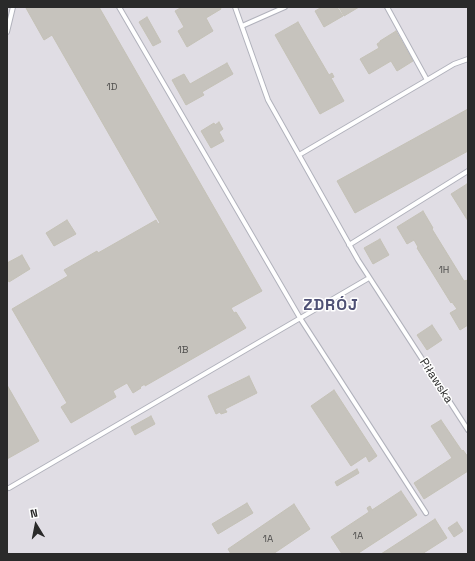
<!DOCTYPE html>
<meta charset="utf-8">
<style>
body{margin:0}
#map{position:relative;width:475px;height:561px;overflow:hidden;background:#eae7dd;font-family:"Space Grotesk",sans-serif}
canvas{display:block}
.frame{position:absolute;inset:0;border:8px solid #2a2a2a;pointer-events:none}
.north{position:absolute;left:16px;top:505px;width:40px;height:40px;-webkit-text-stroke:3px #fff;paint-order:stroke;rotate:350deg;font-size:11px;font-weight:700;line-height:16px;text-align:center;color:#2a2a2a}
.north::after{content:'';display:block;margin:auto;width:14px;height:18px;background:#2a2a2a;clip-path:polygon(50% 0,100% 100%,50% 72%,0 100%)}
</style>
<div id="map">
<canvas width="475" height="561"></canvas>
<div class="frame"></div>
<div class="north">N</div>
</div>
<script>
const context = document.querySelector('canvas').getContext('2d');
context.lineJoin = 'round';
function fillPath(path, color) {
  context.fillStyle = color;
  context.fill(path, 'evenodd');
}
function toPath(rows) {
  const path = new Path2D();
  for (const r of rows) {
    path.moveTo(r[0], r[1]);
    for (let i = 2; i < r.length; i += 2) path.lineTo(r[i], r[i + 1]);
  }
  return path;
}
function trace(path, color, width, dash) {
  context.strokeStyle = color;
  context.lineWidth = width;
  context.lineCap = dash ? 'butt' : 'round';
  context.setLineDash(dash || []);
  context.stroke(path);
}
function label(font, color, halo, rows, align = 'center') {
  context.font = font + ' "Space Grotesk",sans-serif';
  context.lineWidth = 3;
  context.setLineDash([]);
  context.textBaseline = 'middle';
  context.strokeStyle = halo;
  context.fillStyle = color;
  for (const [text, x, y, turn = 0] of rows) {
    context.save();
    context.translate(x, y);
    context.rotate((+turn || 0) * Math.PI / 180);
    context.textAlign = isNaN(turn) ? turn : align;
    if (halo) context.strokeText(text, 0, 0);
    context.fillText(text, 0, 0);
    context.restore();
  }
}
fillPath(toPath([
 [7,7,468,7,468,554,7,554]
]), '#e0dde4');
const building = toPath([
 [28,7,99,7,262,291,231,308,234,313,236,312,246,328,145,386,145,384,140,387,141,388,133,393,127,383,113,391,116,397,71,423,61,407,67,403,12,309,68,276,64,270,97,251,98,253,156,220,158,224,160,223,52,35,44,40,26,8,28,7],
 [182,7,220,7,221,9,206,18,213,31,187,47,178,31,184,27,175,11,182,7],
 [322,7,337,7,343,16,324,27,315,11,322,7],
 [339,7,359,7,344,16,339,7],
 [147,17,161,42,153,46,139,22,147,17],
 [298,22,329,75,332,73,334,77,331,78,344,101,320,114,275,35,298,22],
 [396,31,413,61,397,71,391,61,369,74,360,59,379,48,377,44,380,42,380,41,396,31],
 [227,63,233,74,202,92,204,95,186,105,172,80,184,74,190,84,227,63],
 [468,109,468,151,355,213,337,181,468,109],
 [219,122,223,129,219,132,224,141,211,148,201,131,214,123,215,125,219,122],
 [467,184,468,186,468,221,451,194,467,184],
 [423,211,433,228,432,229,464,281,468,280,468,325,460,330,450,313,457,309,452,302,451,303,417,248,418,247,414,240,407,244,397,227,423,211],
 [67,220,76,234,54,246,46,233,67,220],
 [380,239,389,255,373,264,364,248,380,239],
 [22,255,30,269,9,282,7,278,7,263,22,255],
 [432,325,442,340,427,350,417,335,432,325],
 [249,376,257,393,225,409,227,412,221,414,220,412,216,414,208,396,249,376],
 [7,385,39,441,7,459,7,385],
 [334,390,377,456,369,462,366,456,351,466,311,406,334,390],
 [151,416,155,424,135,435,131,427,151,416],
 [441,420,462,451,463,450,468,457,468,471,424,499,414,483,452,458,431,426,441,420],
 [357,469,359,473,337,486,335,482,357,469],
 [401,491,417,515,357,554,342,554,331,537,369,512,367,508,370,506,372,510,401,491],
 [247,503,253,513,218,534,212,524,247,503],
 [294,504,310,529,273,554,231,554,228,549,294,504],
 [435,519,447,538,422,554,381,554,435,519],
 [457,522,463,531,454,537,448,528,457,522]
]);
fillPath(building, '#c6c3bd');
trace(building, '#c5c2b7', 1);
const lane = toPath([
 [119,7,300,318,426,513],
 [235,7,268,100,358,260,468,430],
 [242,26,285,7],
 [7,32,13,7],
 [427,80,454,64,468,59],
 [299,155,427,80,387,7],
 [349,245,468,171],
 [9,488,369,278]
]);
trace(lane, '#b1b2bc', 6);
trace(lane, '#fff', 4);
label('10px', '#51504f', null, [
 ["1D",112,87],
 ["1H",444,270],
 ["1B",183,350],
 ["1A",358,536],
 ["1A",268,539]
]);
label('12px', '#2a2a2a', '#fff', [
 ["Piławska",436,381,57]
]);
context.letterSpacing = '1px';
label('bold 16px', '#4f5175', '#fff', [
 ["ZDRÓJ",331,306]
]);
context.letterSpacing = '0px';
</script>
